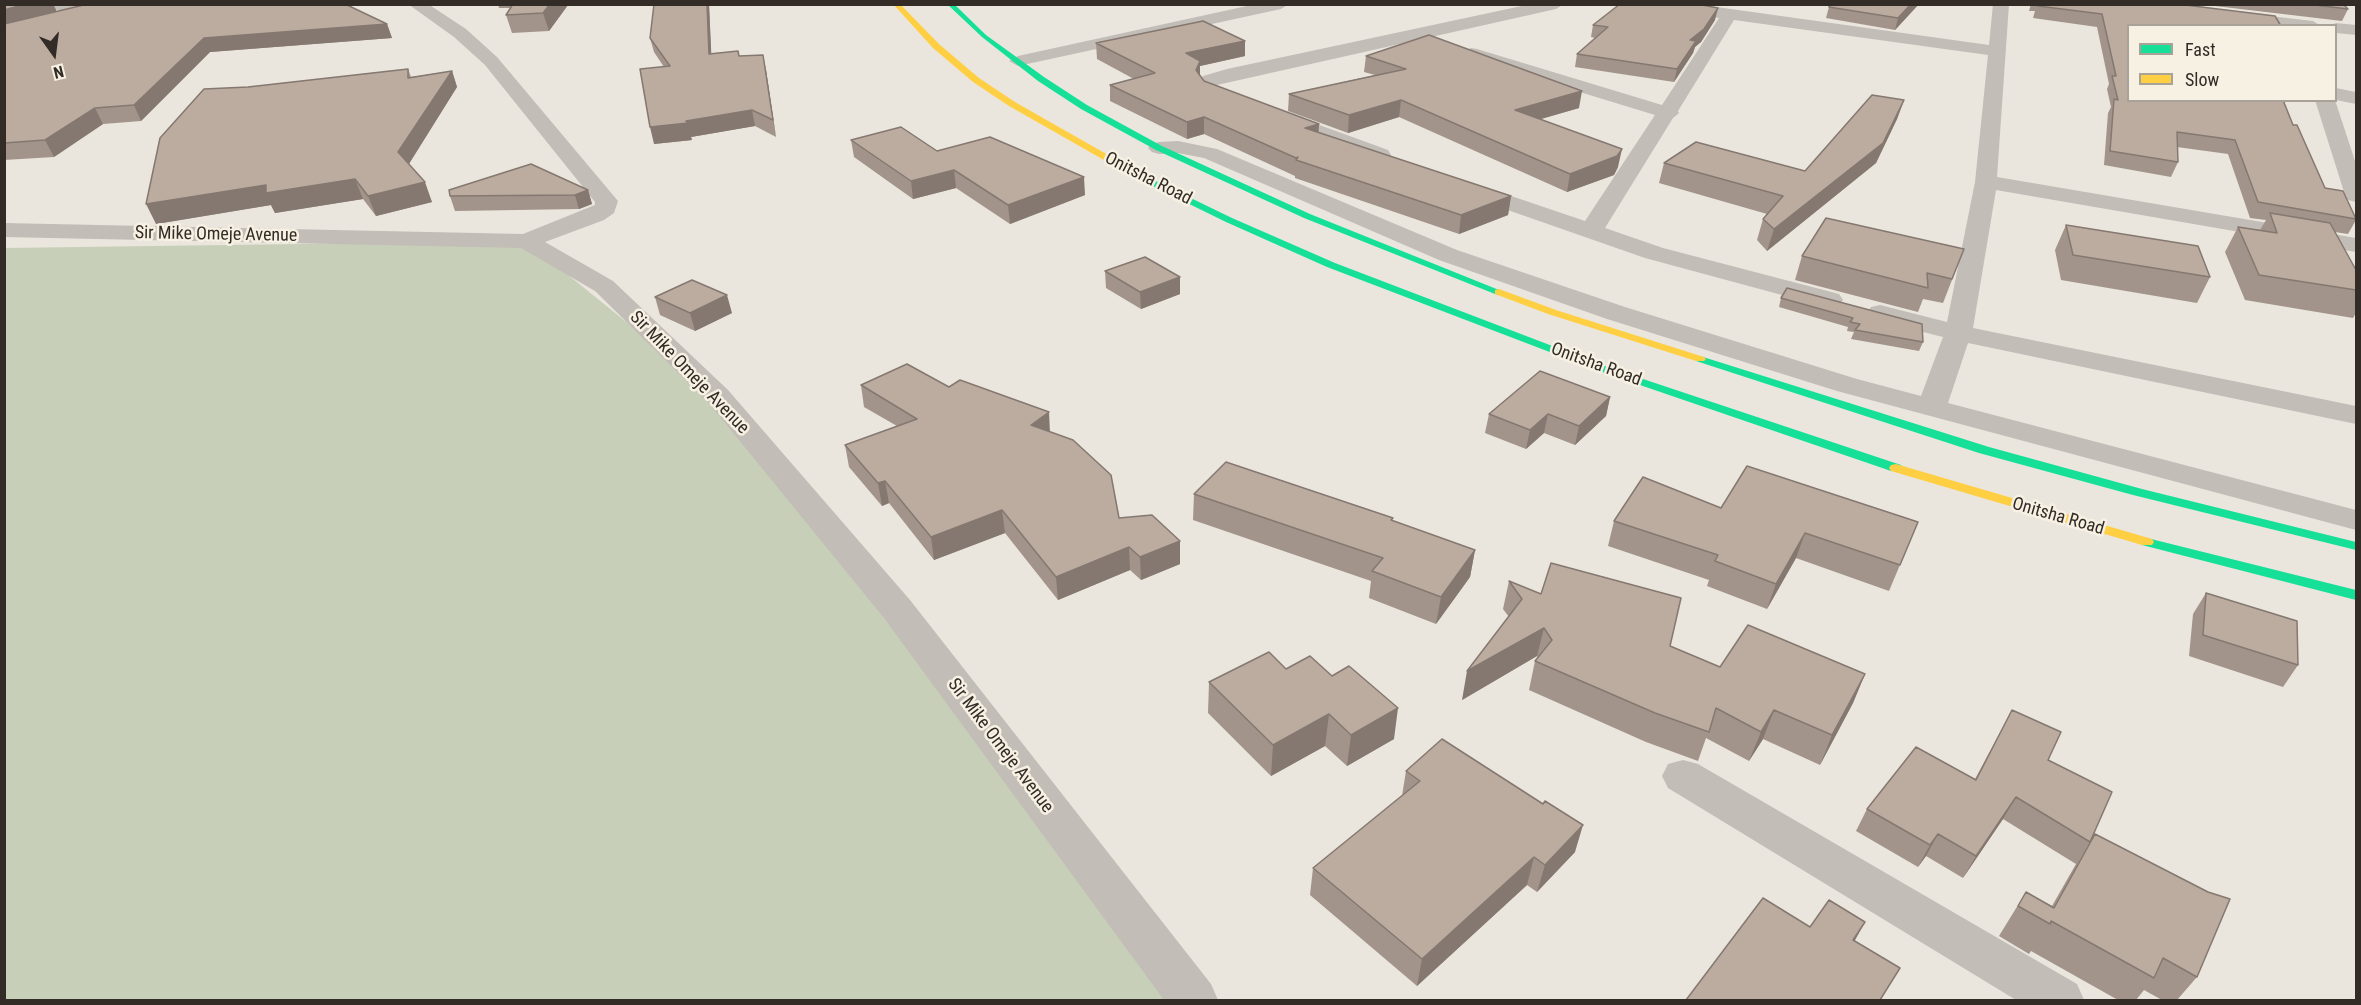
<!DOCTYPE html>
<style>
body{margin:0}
#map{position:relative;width:2361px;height:1005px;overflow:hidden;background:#eae6dd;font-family:"Roboto Condensed",sans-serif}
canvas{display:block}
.frame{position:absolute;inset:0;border:6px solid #322b26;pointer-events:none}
.legend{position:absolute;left:2127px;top:24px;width:210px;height:78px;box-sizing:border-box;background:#f7f1e4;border:2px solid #a8a298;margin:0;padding:8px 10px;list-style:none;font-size:18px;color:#322b26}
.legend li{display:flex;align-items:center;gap:12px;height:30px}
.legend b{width:30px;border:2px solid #a8a298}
.north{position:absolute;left:24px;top:24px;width:60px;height:60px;-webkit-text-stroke:4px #f7f1e4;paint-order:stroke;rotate:166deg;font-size:16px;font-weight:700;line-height:24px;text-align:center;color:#322b26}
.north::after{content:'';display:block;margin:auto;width:21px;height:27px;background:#322b26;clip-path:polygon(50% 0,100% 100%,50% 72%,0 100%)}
</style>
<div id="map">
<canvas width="2361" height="1005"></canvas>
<div class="frame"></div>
<ul class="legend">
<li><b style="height:8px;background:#16e098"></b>Fast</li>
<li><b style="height:8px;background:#ffcf43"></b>Slow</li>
</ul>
<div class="north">N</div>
</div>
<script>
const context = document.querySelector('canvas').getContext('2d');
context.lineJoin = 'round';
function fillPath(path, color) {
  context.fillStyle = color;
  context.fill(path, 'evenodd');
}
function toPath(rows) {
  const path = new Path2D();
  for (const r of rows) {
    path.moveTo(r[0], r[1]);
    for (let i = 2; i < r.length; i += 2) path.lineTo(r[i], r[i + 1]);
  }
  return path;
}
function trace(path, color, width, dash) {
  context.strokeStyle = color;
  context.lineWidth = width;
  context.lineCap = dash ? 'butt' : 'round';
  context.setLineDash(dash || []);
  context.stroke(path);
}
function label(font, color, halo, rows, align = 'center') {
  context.font = font + ' "Roboto Condensed",sans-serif';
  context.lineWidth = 5;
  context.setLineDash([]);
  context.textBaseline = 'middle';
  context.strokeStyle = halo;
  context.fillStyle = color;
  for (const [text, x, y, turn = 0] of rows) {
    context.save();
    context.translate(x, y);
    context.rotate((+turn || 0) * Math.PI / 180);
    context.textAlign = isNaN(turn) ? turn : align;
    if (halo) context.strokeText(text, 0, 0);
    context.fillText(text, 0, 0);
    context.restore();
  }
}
fillPath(toPath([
 [526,241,718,396,1191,1000,5,1000,4,248]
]), '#c8cfb8');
fillPath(toPath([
 [42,4,78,4,97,9,99,12,91,17,44,7,42,4],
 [408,4,428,4,466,29,497,57,618,201,614,213,604,220,545,242,613,281,728,390,910,600,1211,984,1218,1000,1164,1000,884,618,708,402,595,291,521,248,4,237,4,223,523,234,595,205,595,202,485,65,454,37,408,4],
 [1256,4,1289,4,1281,9,1018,66,1009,61,1018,56,1256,4],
 [1531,4,1564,4,1556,9,1217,85,1240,96,1388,150,1391,155,1388,160,1380,161,1226,104,1205,95,1198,85,1203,76,1227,69,1531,4],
 [1648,4,1695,4,1989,45,1993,4,2009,4,1997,177,2356,238,2356,252,1996,190,1973,328,2356,406,2356,424,1968,343,1948,403,2356,510,2356,530,1837,391,1607,319,1439,260,1204,158,1178,153,1159,154,1152,152,1148,148,1152,144,1159,142,1178,141,1217,149,1457,250,1625,307,1857,379,1921,396,1943,337,1871,319,1867,313,1871,307,1880,305,1947,322,1975,182,1988,55,1734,20,1678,111,1679,113,1673,118,1605,228,1663,248,1839,294,1843,300,1839,306,1830,308,1645,258,1459,193,1456,188,1459,183,1467,181,1585,221,1655,115,1465,57,1462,53,1471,48,1477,49,1662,105,1719,18,1656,9,1648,4],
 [2235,12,2313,21,2321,26,2265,26,2229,21,2227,17,2229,13,2235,12],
 [2336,23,2356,25,2356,35,2336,33,2336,26,2329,26,2336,23],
 [2336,88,2356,92,2356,104,2336,100,2336,88],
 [2315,100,2335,100,2356,164,2356,202,2348,200,2345,195,2315,100],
 [1683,760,1698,764,2077,984,2084,1000,2016,1000,1668,788,1662,776,1668,764,1683,760]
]), '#c2bdb7');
fillPath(toPath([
 [947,4,954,4,986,35,1044,77,1087,105,1162,146,1310,214,1504,292,1499,295,1495,294,1304,218,1156,150,1081,109,1038,81,982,37,947,4],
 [1135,171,1232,218,1335,263,1610,368,1901,465,1903,468,1901,471,1891,471,1602,372,1327,267,1226,222,1132,176,1131,174,1135,171],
 [1700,356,1989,447,2142,489,2356,542,2356,550,2133,495,1979,453,1696,361,1696,357,1700,356],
 [2147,538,2356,590,2356,600,2142,545,2140,542,2147,538]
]), '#16e098');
fillPath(toPath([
 [893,4,900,4,939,44,979,78,1015,102,1138,172,1138,176,1132,176,1009,106,973,82,933,48,893,4],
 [1499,289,1556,310,1704,357,1706,359,1704,361,1696,361,1548,314,1495,294,1495,290,1499,289],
 [1896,464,2152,539,2154,542,2152,545,2142,545,1891,471,1889,468,1891,465,1896,464]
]), '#ffcf43');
fillPath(toPath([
 [4,4,53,4,57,12,387,24,392,38,210,52,141,121,103,124,54,157,4,160],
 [498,4,574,4,568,5,549,31,512,33,506,15,511,8,499,8],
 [654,4,709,4,711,54,739,56,766,70,776,137,755,126,691,137,692,140,654,144,664,67,654,52,650,38],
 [1919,4,1895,30,1826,18,1829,7],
 [2031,4,2177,4,2128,26,2293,125,2325,188,2356,217,2356,220,2348,234,2335,232,2356,270,2356,313,2353,318,2245,300,2225,252,2238,227,2260,230,2266,220,2250,218,2228,154,2177,147,2178,162,2171,177,2104,165,2108,113,2111,107,2107,89,2109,84,2097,27,2033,18,2035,11,2029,11],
 [2198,4,2343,4,2348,9,2342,21],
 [1715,20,1701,42,1695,47,1693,53,1674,82,1575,67,1577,54,1595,38,1591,37,1593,25],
 [1245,41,1245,56,1200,66,1200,75,1204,81,1319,133,1511,196,1508,215,1459,234,1295,178,1295,176,1204,134,1187,139,1110,101,1110,85,1134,79,1097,59,1096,43],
 [1366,56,1579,108,1541,119,1618,167,1614,175,1567,192,1399,117,1348,133,1288,111,1289,94,1375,75,1364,72],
 [408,69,411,77,452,71,457,87,409,164,432,202,376,216,363,199,275,213,271,205,156,224,248,87],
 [1904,100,1897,119,1876,163,1767,251,1757,240,1763,219,1767,214,1659,183,1664,163,1805,171],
 [851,140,937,151,1085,195,1010,224,956,188,913,199,854,157],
 [588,190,592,204,579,209,455,211,450,196],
 [2066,225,2210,277,2197,303,2061,280,2055,250],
 [1964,249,1943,303,1923,299,1918,312,1795,280,1802,256],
 [1105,271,1180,294,1141,309,1106,288],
 [1787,288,1923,342,1919,351,1851,339,1854,332,1847,331,1848,327,1779,307,1781,298],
 [655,297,732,313,695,331,660,315],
 [861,385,949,387,1050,432,1119,518,1180,564,1141,580,1130,570,1058,600,1005,533,934,560,889,503,882,506,849,467,845,445,897,426,864,407],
 [1610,397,1606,416,1575,445,1544,433,1526,449,1485,433,1489,414],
 [1194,494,1393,518,1392,521,1475,550,1470,577,1436,624,1369,598,1371,581,1193,520],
 [1721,508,1918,522,1889,591,1796,558,1767,609,1707,586,1709,580,1608,546,1614,521],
 [1509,581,1720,667,1865,674,1853,703,1820,765,1763,739,1749,761,1706,738,1698,761,1646,742,1529,690,1535,661,1538,658,1537,656,1462,700,1509,617,1503,609],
 [2206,593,2298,665,2283,687,2189,656,2193,614],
 [1286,669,1394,739,1347,766,1325,746,1271,776,1208,713,1209,682],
 [2012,710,2048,760,2090,842,2095,834,2197,977,2177,1000,2162,1000,2144,990,2136,1000,2118,1000,2031,951,2029,954,1999,936,2026,892,2052,906,2076,864,2003,819,1963,878,1926,856,1918,867,1856,831,1867,809,1975,779],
 [1406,771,1575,852,1537,892,1527,885,1417,986,1310,895,1313,868,1402,796]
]), '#a2948a');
fillPath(toPath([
 [26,4,53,4,57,12,4,26,4,10],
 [550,4,568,4,568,5,549,31,543,13],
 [707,4,709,4,712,69,709,54],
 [1911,4,1919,4,1895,30,1898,18],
 [1718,8,1715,20,1701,42,1695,47,1693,53,1674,82,1677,69,1690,40],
 [387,24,392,38,210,52,141,121,134,105,204,38],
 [1245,41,1245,56,1200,66,1200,77,1186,53],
 [763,55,766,70,776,137,773,120],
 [452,71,457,87,405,170,398,152],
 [1582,91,1579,108,1513,127,1515,110],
 [1401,100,1399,117,1348,133,1349,115],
 [1904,100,1897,119,1876,163,1767,251,1774,229],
 [95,108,103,124,54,157,45,140],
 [752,110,755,126,691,137,692,140,654,144,650,127],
 [1204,117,1204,134,1187,139,1187,122],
 [1319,124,1318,141,1305,128],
 [1622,149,1618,167,1614,175,1567,192,1570,174],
 [954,170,956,188,913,199,911,181],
 [1084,177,1085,195,1010,224,1008,205],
 [355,179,363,199,275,213,271,205,156,224,146,204,266,185],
 [425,182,432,202,376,216,368,196],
 [588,190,592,204,579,209,575,195],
 [1511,196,1508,215,1459,234,1461,215],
 [1180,277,1180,294,1141,309,1140,292],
 [727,295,732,313,695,331,690,313],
 [1610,397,1606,416,1575,445,1579,426],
 [1049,412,1050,433,1031,425],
 [1548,414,1544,433,1526,449,1530,430],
 [885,481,889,503,882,506,878,483],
 [1002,510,1005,533,934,560,931,537],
 [1805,533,1796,558,1767,609,1776,584],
 [1180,541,1180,564,1141,580,1140,557],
 [1129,547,1130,570,1058,600,1056,577],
 [1475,550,1470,577,1436,624,1441,597],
 [1544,628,1537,656,1462,700,1467,671],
 [1865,674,1853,703,1820,765,1832,735],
 [1398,708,1394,739,1347,766,1351,735],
 [1774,710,1763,739,1749,761,1761,732],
 [1329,714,1325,746,1271,776,1273,745],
 [2016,797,2003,819,1963,878,1976,856],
 [1583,825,1575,852,1537,892,1545,865],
 [1938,834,1926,856,1918,867,1930,845],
 [1534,857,1527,885,1417,986,1422,959],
 [1865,922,1848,953,1853,940]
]), '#847870');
const building = toPath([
 [4,4,26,4,4,10,4,4],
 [88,4,345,4,387,24,204,38,134,105,95,108,45,140,4,143,4,24,88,4],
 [513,4,550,4,543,13,506,15,513,4],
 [654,4,707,4,709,54,738,51,739,56,763,55,773,120,752,110,686,121,688,123,650,127,640,69,670,66,650,38,654,4],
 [1620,4,1697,4,1718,8,1704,29,1690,40,1696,41,1677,69,1577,54,1608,27,1593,25,1620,4],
 [1830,4,1911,4,1898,18,1829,7,1830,4],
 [2038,4,2177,4,2275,16,2281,26,2128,26,2128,100,2283,100,2293,125,2297,125,2325,188,2343,191,2356,219,2258,202,2235,140,2177,132,2178,162,2110,151,2114,99,2118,100,2112,76,2116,76,2102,14,2038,6,2038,4],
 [2306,4,2343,4,2348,9,2306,4],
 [1203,21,1245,41,1186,53,1200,61,1196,70,1204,81,1319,124,1305,128,1511,196,1461,215,1296,160,1298,157,1296,158,1204,117,1187,122,1110,85,1155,73,1096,43,1203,21],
 [1429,35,1582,91,1515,110,1622,149,1617,156,1570,174,1401,100,1349,115,1289,94,1406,69,1366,56,1429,35],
 [408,69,408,78,452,71,398,152,425,182,368,196,355,179,266,193,266,185,146,204,160,138,204,89,248,87,408,69],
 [1872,95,1904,100,1883,143,1774,229,1763,219,1783,196,1664,163,1696,142,1805,171,1872,95],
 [901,127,937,151,990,137,1084,177,1008,205,954,170,911,181,851,140,901,127],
 [531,164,588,190,575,195,450,196,449,190,531,164],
 [2270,213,2330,223,2356,270,2356,290,2259,275,2238,227,2277,233,2270,213],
 [1826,218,1964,249,1952,279,1927,273,1928,288,1802,256,1826,218],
 [2066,225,2198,246,2210,277,2073,255,2066,225],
 [1145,257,1180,277,1140,292,1105,271,1145,257],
 [692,280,727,295,690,313,655,297,692,280],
 [1787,288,1922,324,1923,342,1855,330,1860,324,1850,322,1853,318,1781,298,1787,288],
 [907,364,949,387,960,380,1049,412,1031,425,1073,440,1111,475,1119,518,1152,515,1180,541,1140,557,1129,547,1056,577,1002,510,931,537,885,481,878,483,845,445,917,419,861,385,907,364],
 [1540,371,1610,397,1579,426,1548,414,1530,430,1489,414,1540,371],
 [1226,462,1393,518,1391,520,1475,550,1441,597,1372,571,1383,558,1194,494,1226,462],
 [1747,466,1918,522,1900,565,1805,533,1776,584,1715,561,1718,555,1614,521,1643,477,1721,508,1747,466],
 [1551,563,1681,598,1670,646,1720,667,1748,625,1865,674,1832,735,1774,710,1761,732,1716,708,1709,732,1655,713,1535,661,1552,640,1544,628,1467,671,1522,599,1509,581,1541,594,1551,563],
 [2206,593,2297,621,2298,665,2203,635,2206,593],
 [1269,652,1286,669,1310,656,1332,676,1349,666,1398,708,1351,735,1329,714,1273,745,1209,682,1269,652],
 [2012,710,2061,732,2048,760,2112,792,2090,842,2016,797,1976,856,1938,834,1930,845,1867,809,1916,747,1976,780,2012,710],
 [1442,739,1543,804,1545,801,1583,825,1545,865,1534,857,1422,959,1313,868,1420,781,1406,771,1442,739],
 [2095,834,2208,892,2230,899,2197,977,2163,958,2154,978,2051,921,2050,924,2018,906,2026,892,2054,908,2095,834],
 [1763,898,1810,927,1829,900,1865,922,1853,940,1900,968,1880,1000,1686,1000,1763,898]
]);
fillPath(building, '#bcaca0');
trace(building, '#847870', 1.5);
label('18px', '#322b26', '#f7f1e4', [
 ["Onitsha Road",1148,179,27],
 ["Sir Mike Omeje Avenue",216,235,1],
 ["Onitsha Road",1596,365,20],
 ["Sir Mike Omeje Avenue",689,373,46],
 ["Onitsha Road",2058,517,16],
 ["Sir Mike Omeje Avenue",1000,746,53]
]);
</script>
